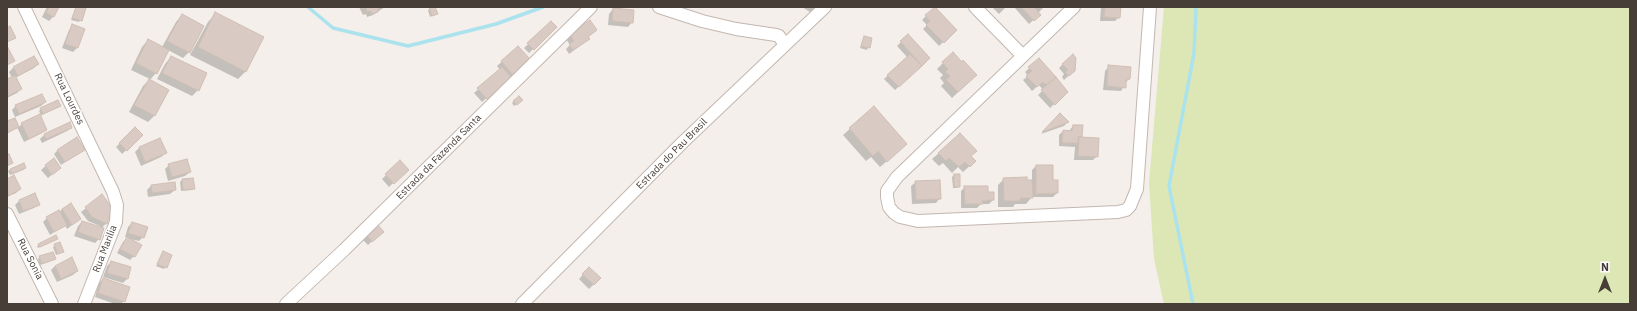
<!DOCTYPE html>
<style>
body{margin:0}
#map{position:relative;width:1637px;height:311px;overflow:hidden;background:#f4efea;font-family:"IBM Plex Sans",sans-serif}
canvas{display:block}
.frame{position:absolute;inset:0;border:8px solid #483e38;pointer-events:none}
.north{position:absolute;left:1585px;top:259px;width:40px;height:40px;-webkit-text-stroke:3px #fff;paint-order:stroke;rotate:0deg;font-size:11px;font-weight:700;line-height:16px;text-align:center;color:#483e38}
.north::after{content:'';display:block;margin:auto;width:14px;height:18px;background:#483e38;clip-path:polygon(50% 0,100% 100%,50% 72%,0 100%)}
</style>
<div id="map">
<canvas width="1637" height="311"></canvas>
<div class="frame"></div>
<div class="north">N</div>
</div>
<script>
const context = document.querySelector('canvas').getContext('2d');
context.lineJoin = 'round';
function fillPath(path, color) {
  context.fillStyle = color;
  context.fill(path, 'evenodd');
}
function toPath(rows) {
  const path = new Path2D();
  for (const r of rows) {
    path.moveTo(r[0], r[1]);
    for (let i = 2; i < r.length; i += 2) path.lineTo(r[i], r[i + 1]);
  }
  return path;
}
function trace(path, color, width, dash) {
  context.strokeStyle = color;
  context.lineWidth = width;
  context.lineCap = dash ? 'butt' : 'round';
  context.setLineDash(dash || []);
  context.stroke(path);
}
function label(font, color, halo, rows, align = 'center') {
  context.font = font + ' "IBM Plex Sans",sans-serif';
  context.lineWidth = 3;
  context.setLineDash([]);
  context.textBaseline = 'middle';
  context.strokeStyle = halo;
  context.fillStyle = color;
  for (const [text, x, y, turn = 0] of rows) {
    context.save();
    context.translate(x, y);
    context.rotate((+turn || 0) * Math.PI / 180);
    context.textAlign = isNaN(turn) ? turn : align;
    if (halo) context.strokeText(text, 0, 0);
    context.fillText(text, 0, 0);
    context.restore();
  }
}
fillPath(toPath([
 [1164,7,1630,7,1630,304,1164,304,1154,259,1149,183]
]), '#dce7b5');
fillPath(toPath([
 [47,7,58,7,53,17,49,21,42,17],
 [76,7,85,9,79,22,71,20],
 [359,7,385,7,373,15,367,17,366,14,363,15],
 [434,7,436,14,430,17,428,10],
 [802,7,820,7,813,14],
 [992,7,1006,7,999,14],
 [1014,7,1044,7,1038,13,1039,15,1029,24],
 [1101,7,1124,7,1120,8,1119,17,1115,21,1100,21],
 [934,8,956,30,939,46,923,29,927,25,922,20],
 [613,9,632,22,628,27,608,25,609,14],
 [215,14,246,71,238,79,190,55,208,22],
 [182,15,189,52,183,58,168,50,156,73,149,81,167,90,154,116,148,122,129,112,143,86,150,79,131,70,142,47,148,40,162,47,176,22],
 [551,22,556,27,529,53,524,48],
 [73,26,84,30,77,48,73,52,62,48,69,30],
 [596,30,587,37,588,39,584,43,569,54,566,49,570,45,566,39,570,35],
 [908,35,925,62,895,90,884,79,907,57,897,46],
 [864,37,871,39,867,50,860,48],
 [518,47,530,60,482,102,474,93,500,70,497,66],
 [34,57,38,64,34,68,15,78,21,89,17,93,7,98,7,80,12,78,9,72,13,68],
 [171,57,198,90,192,96,157,79,165,64],
 [1039,59,1067,92,1050,108,1038,95,1043,90,1039,85,1032,91,1023,80,1028,76,1025,72],
 [943,63,970,81,952,98,941,86,944,83,940,78,943,75,937,69],
 [1063,64,1074,71,1064,80,1062,77,1064,74,1059,68],
 [1109,66,1129,78,1121,91,1103,90,1105,71],
 [519,97,522,100,514,106,512,103],
 [45,102,41,106,15,117,12,110,16,106],
 [60,106,40,116,46,129,42,133,24,142,17,127,7,134,7,122,14,119,18,128,22,124,41,115,39,111,41,109],
 [874,108,900,150,880,167,871,157,866,161,843,135],
 [1060,115,1068,122,1064,126,1041,134],
 [69,124,71,127,67,131,42,143,40,139,44,135],
 [1073,126,1082,126,1081,138,1097,156,1093,160,1074,160,1075,147,1059,146,1059,135,1063,131,1069,131],
 [135,129,142,135,122,154,116,147],
 [160,140,166,153,161,157,141,166,135,152,139,148],
 [58,150,83,150,61,165,54,154],
 [939,153,970,156,975,161,963,172,958,167,952,173,943,163,939,166,932,159],
 [54,159,60,168,48,178,41,170],
 [400,162,408,169,389,187,382,179],
 [23,164,25,168,23,170,10,175,8,171,10,170],
 [169,165,190,172,185,176,168,181,165,169],
 [1036,166,1052,181,1057,193,1053,197,1032,197,1026,204,1015,204,1013,207,998,207,998,185,1004,179,1032,181,1032,170],
 [954,175,959,186,957,188,953,188,952,177],
 [13,177,20,189,16,193,7,197,7,180],
 [182,180,193,188,192,190,181,191,180,182],
 [916,182,940,198,936,203,912,204,911,186],
 [174,183,175,190,170,194,148,197,147,190,151,186],
 [965,187,987,193,993,200,989,204,981,204,977,208,961,208,961,191],
 [35,195,39,204,34,208,19,214,15,205,19,201],
 [102,196,111,208,106,224,101,228,99,239,95,243,74,236,78,226,82,222,99,228,100,226,88,221,81,212],
 [62,209,80,219,67,229,65,225,50,235,43,222,47,218,59,213],
 [132,223,143,237,139,241,130,239,134,256,130,260,117,253,123,242,127,238,125,237,128,227],
 [366,235,378,236,368,245,362,239],
 [55,240,38,248,37,246,39,245],
 [55,245,62,252,56,255,53,247],
 [163,253,171,256,164,269,156,266],
 [40,257,55,259,40,265,38,259],
 [111,262,130,268,127,279,123,283,103,277,107,266],
 [55,266,77,271,73,275,57,282,51,270],
 [589,268,600,278,589,289,579,279],
 [103,279,124,301,121,304,115,304,95,297,99,283]
]), '#0003');
trace(toPath([
 [308,7,333,28,408,46,496,24,543,7],
 [1193,304,1169,186,1194,53,1196,7]
]), '#aae2ee', 3.5);
const building = toPath([
 [49,7,59,7,54,17,46,13,49,7],
 [76,7,86,8,82,21,72,18,76,7],
 [366,7,385,7,378,9,378,12,371,14,371,11,367,12,366,7],
 [429,7,435,7,438,14,432,16,429,7],
 [935,7,957,30,944,43,926,25,930,21,925,15,935,7],
 [1021,7,1034,7,1041,15,1034,21,1021,7],
 [1105,7,1121,7,1120,18,1104,17,1105,7],
 [613,8,634,10,633,23,612,21,613,8],
 [215,12,264,37,246,72,198,47,215,12],
 [182,14,204,26,190,53,167,41,182,14],
 [590,20,597,30,588,37,590,39,573,50,569,44,574,41,569,34,590,20],
 [551,21,557,27,534,50,527,43,551,21],
 [72,24,85,29,78,48,65,44,72,24],
 [10,26,16,38,7,42,7,28,10,26],
 [908,34,930,58,922,66,900,41,908,34],
 [864,36,872,38,870,48,861,46,864,36],
 [148,39,169,50,157,74,136,63,148,39],
 [518,46,531,60,514,76,501,61,518,46],
 [8,48,15,61,7,65,7,49,8,48],
 [953,52,962,62,963,60,977,75,958,92,946,80,950,76,945,72,948,69,942,62,953,52],
 [910,54,922,66,899,87,887,75,910,54],
 [1073,54,1076,58,1075,71,1069,76,1065,72,1068,70,1062,64,1073,54],
 [34,56,39,64,18,76,13,67,34,56],
 [171,56,207,73,199,91,162,73,171,56],
 [1039,58,1056,77,1046,85,1043,82,1037,87,1026,76,1032,71,1028,67,1039,58],
 [1108,65,1131,67,1130,79,1126,80,1126,88,1107,86,1108,65],
 [502,67,512,78,487,99,477,88,502,67],
 [15,75,22,89,8,96,7,93,7,79,15,75],
 [1056,77,1068,92,1055,105,1041,90,1056,77],
 [149,79,169,90,155,116,134,105,149,79],
 [42,94,46,102,19,114,15,105,42,94],
 [519,96,523,100,517,105,513,101,519,96],
 [58,100,61,106,43,114,40,108,58,100],
 [874,106,907,144,887,162,878,151,873,156,849,128,874,106],
 [1060,113,1069,122,1042,132,1060,113],
 [40,114,47,130,29,139,21,123,40,114],
 [15,118,19,127,7,133,7,121,15,118],
 [70,122,72,128,46,139,44,134,70,122],
 [1073,125,1083,125,1082,137,1078,137,1078,143,1062,143,1063,130,1072,131,1073,125],
 [135,127,143,135,127,151,119,143,135,127],
 [960,133,977,151,971,156,976,161,970,167,965,162,959,167,949,158,946,161,938,153,960,133],
 [77,137,85,150,65,162,57,150,77,137],
 [1079,137,1099,138,1098,157,1078,156,1079,137],
 [160,138,167,153,145,162,139,147,160,138],
 [9,154,13,163,7,166,7,155,9,154],
 [54,158,61,168,52,175,45,165,54,158],
 [187,159,191,172,172,177,168,164,187,159],
 [400,160,409,170,394,184,385,174,400,160],
 [24,163,26,168,12,174,10,169,24,163],
 [1036,165,1053,165,1053,180,1058,180,1058,193,1036,194,1036,165],
 [954,174,960,174,960,187,954,187,954,174],
 [14,175,21,189,8,196,7,179,14,175],
 [1027,177,1027,180,1032,180,1033,198,1020,198,1020,201,1004,201,1003,178,1027,177],
 [193,178,195,189,183,190,182,179,193,178],
 [940,180,941,199,916,200,915,181,940,180],
 [175,182,176,190,152,193,151,185,175,182],
 [964,186,988,186,988,192,994,192,994,200,982,201,983,204,965,204,964,186],
 [35,193,40,205,23,211,19,200,35,193],
 [102,194,112,208,107,224,92,217,85,207,102,194],
 [71,203,81,219,72,225,62,209,71,203],
 [59,210,67,225,54,232,46,217,59,210],
 [82,221,104,228,100,240,78,232,82,221],
 [132,222,148,227,144,238,128,233,132,222],
 [377,224,384,232,372,242,366,234,377,224],
 [56,235,58,239,40,247,38,244,56,235],
 [127,237,142,245,135,257,120,249,127,237],
 [60,242,64,252,58,254,54,244,60,242],
 [163,251,172,255,167,268,157,264,163,251],
 [53,252,56,259,42,264,39,256,53,252],
 [72,257,78,271,61,279,55,266,72,257],
 [111,261,131,267,128,279,107,273,111,261],
 [589,267,601,278,594,285,582,274,589,267],
 [103,278,130,287,125,302,98,293,103,278]
]);
fillPath(building, '#d9cbc3');
trace(building, '#d0beb3', 1);
const minor = toPath([
 [24,7,113,192,117,205,116,222,84,304],
 [659,7,702,21,736,29,776,35,779,36,785,45],
 [975,7,1022,55],
 [1074,7,897,177,887,191,887,197,889,207,894,213,900,217,918,221,1118,212,1126,210,1130,206,1137,189,1150,7],
 [7,214,52,304],
 [286,304,344,250,591,7],
 [522,304,683,142,825,7]
]);
trace(minor, '#c3b7b0', 14);
trace(minor, '#fff', 12);
label('10px', '#483e38', '#fff', [
 ["Rua Lourdes",69,99,64],
 ["Estrada do Pau Brasil",672,154,-45],
 ["Estrada da Fazenda Santa",439,157,-45],
 ["Rua Marilia",105,249,-69],
 ["Rua Sonia",30,259,63]
]);
</script>
